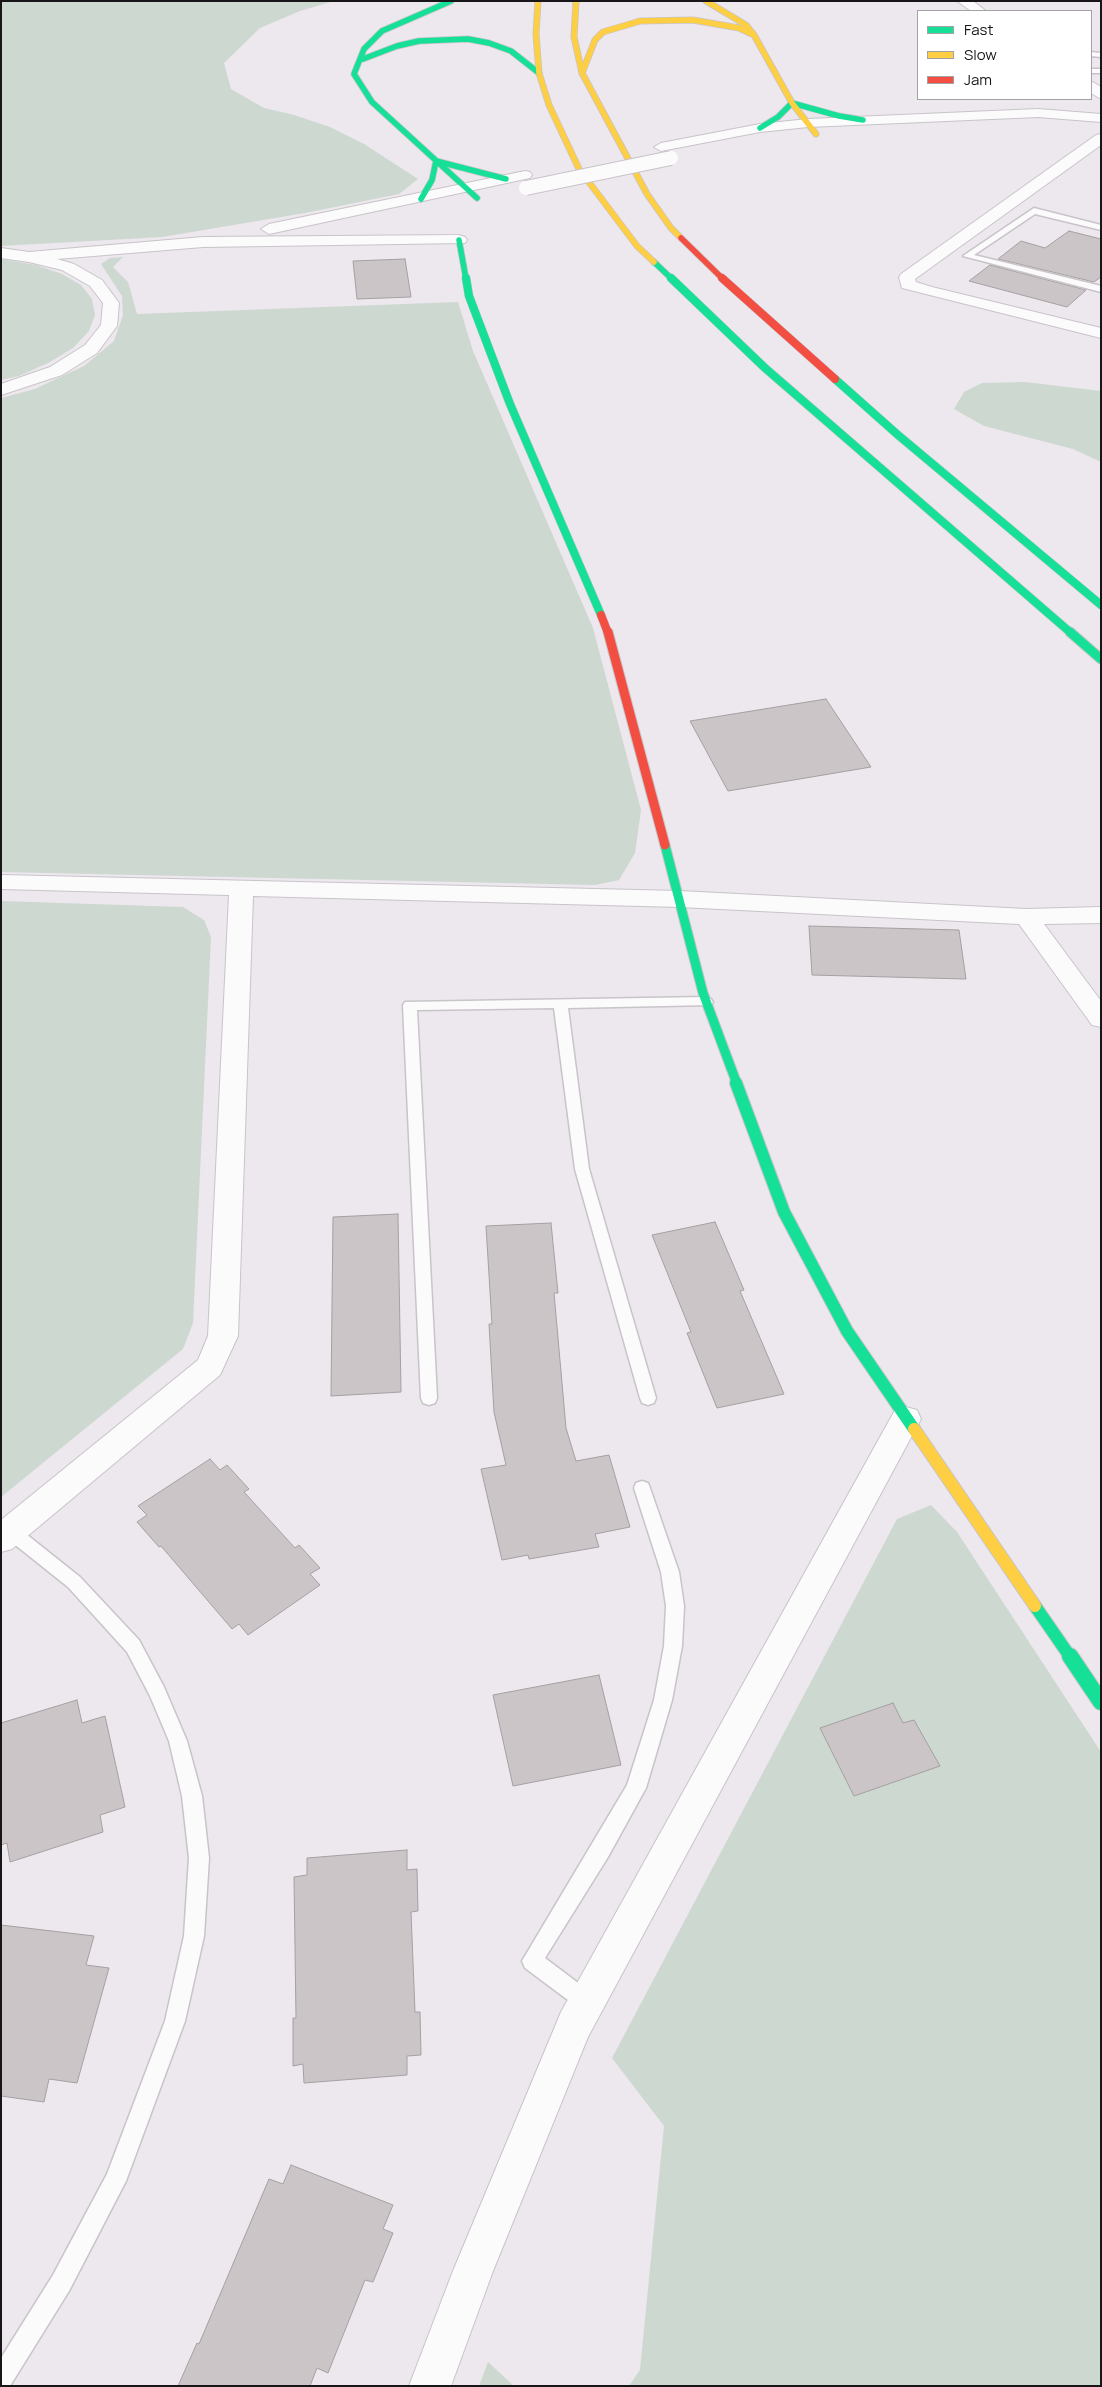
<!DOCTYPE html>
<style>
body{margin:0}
#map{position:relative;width:1102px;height:2387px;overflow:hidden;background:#ede7ee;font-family:Manrope,sans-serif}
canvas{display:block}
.frame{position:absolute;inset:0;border:2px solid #181519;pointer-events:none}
.legend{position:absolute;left:917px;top:10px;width:175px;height:90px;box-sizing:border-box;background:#fff;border:1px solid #a3a1a3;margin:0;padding:6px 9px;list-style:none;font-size:15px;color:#181519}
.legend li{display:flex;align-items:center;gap:10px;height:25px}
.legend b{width:25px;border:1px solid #a3a1a3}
</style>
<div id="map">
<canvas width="1102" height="2387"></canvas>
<div class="frame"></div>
<ul class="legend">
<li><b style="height:6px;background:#16e098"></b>Fast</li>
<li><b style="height:6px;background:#ffcf43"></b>Slow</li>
<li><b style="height:6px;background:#f24e42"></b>Jam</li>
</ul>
</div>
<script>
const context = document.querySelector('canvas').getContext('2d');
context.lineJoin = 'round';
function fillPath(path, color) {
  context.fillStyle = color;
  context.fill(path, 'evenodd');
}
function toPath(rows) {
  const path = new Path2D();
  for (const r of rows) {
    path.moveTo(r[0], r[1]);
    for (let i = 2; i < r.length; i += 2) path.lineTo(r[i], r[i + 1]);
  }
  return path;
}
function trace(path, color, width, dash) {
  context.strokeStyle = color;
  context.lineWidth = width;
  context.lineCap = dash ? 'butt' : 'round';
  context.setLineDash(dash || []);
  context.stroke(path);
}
fillPath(toPath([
 [1,1,334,1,300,11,260,28,224,63,231,89,264,108,294,115,330,127,364,144,418,179,399,194,305,213,162,237,1,246],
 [123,257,113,267,128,282,137,314,458,302,473,351,593,628,641,810,635,853,619,880,595,885,1,872,1,398,35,389,84,366,114,341,123,315,122,296,101,264,110,258],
 [1,259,36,265,62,274,81,285,92,299,95,315,89,331,73,348,50,362,19,376,1,380],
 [1025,382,1101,391,1101,462,1073,449,984,426,954,409,964,392,982,383],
 [1,901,183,907,204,920,211,937,193,1323,183,1349,1,1497],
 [931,1505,957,1532,1101,1752,1101,2386,629,2386,640,2370,664,2126,612,2058,897,1519],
 [488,2362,514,2386,479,2386]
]), '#cdd8d0');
const building = toPath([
 [1069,231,1101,239,1101,277,1094,282,998,259,1021,241,1045,248,1069,231],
 [405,259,411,297,357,299,353,261,405,259],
 [990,265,1086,290,1067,307,969,281,990,265],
 [826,699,871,767,728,791,690,721,826,699],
 [809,926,959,930,966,979,812,975,809,926],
 [398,1214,401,1392,331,1396,333,1217,398,1214],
 [715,1222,744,1290,740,1291,784,1394,717,1408,687,1333,691,1332,652,1235,715,1222],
 [551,1223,558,1293,554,1293,566,1428,576,1461,609,1455,630,1527,595,1534,599,1547,529,1559,528,1555,502,1560,481,1469,506,1465,494,1412,489,1324,492,1324,486,1226,551,1223],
 [210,1459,220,1470,227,1465,249,1489,244,1492,295,1548,299,1545,320,1568,310,1574,320,1585,248,1635,239,1624,232,1629,161,1546,159,1547,137,1522,147,1515,138,1506,210,1459],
 [599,1675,621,1765,513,1786,493,1695,599,1675],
 [77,1700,82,1723,105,1716,125,1807,100,1815,103,1832,10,1862,7,1843,1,1845,1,1723,77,1700],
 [893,1703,903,1723,914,1720,940,1766,854,1796,820,1728,893,1703],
 [407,1850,407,1870,417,1869,418,1911,411,1912,415,2012,420,2012,421,2055,407,2056,407,2075,304,2083,303,2064,293,2066,293,2018,296,2018,294,1877,307,1875,307,1858,407,1850],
 [1,1925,94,1936,86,1965,109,1968,77,2083,49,2079,44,2102,1,2096,1,1925],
 [291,2165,393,2205,383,2229,393,2233,373,2282,365,2280,328,2373,317,2368,310,2386,178,2386,197,2343,199,2344,269,2179,283,2184,291,2165]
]);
fillPath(building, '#cbc5c8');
trace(building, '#a4a0a1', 1);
const lane = toPath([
 [1091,52,1101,53,1101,57,1091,56,1091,52],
 [1091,69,1101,69,1101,73,1091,73,1091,69],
 [1034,208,1101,225,1101,230,1035,214,974,255,1101,286,1101,292,963,256,1034,208],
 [706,997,711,999,713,1002,711,1005,568,1008,589,1169,656,1398,654,1403,648,1405,642,1403,640,1398,575,1169,554,1008,417,1010,437,1398,435,1403,429,1405,423,1403,421,1398,403,1005,405,1002,706,997],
 [642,1481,648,1483,650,1488,679,1572,684,1606,682,1646,672,1700,646,1788,608,1857,545,1958,594,1995,597,2002,594,2009,587,2012,580,2009,525,1968,522,1961,627,1785,654,1700,664,1646,666,1606,661,1572,634,1488,636,1483,642,1481],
 [10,1524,16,1526,80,1577,139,1640,164,1687,187,1741,202,1796,209,1858,204,1936,185,2021,126,2181,69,2291,10,2386,1,2386,1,2358,53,2275,107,2174,165,2021,184,1936,189,1858,182,1796,169,1741,150,1696,127,1652,68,1587,4,1536,1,1531,4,1526,10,1524]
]);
const street = toPath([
 [957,1,973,1,986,11,971,11,957,1],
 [1091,81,1101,87,1101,99,1091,93,1091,81],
 [1038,109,1101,114,1101,122,1038,117,808,127,760,132,661,151,654,147,661,143,760,124,808,119,1038,109],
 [1101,134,1101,145,915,279,916,282,932,287,1101,328,1101,338,902,288,899,277,901,274,1096,135,1101,134],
 [525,171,530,172,532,175,530,178,269,234,261,229,269,224,525,171],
 [459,235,465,237,467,240,465,243,203,247,57,259,74,264,102,280,119,303,117,326,97,353,62,375,1,395,1,384,50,367,85,345,101,325,103,303,90,286,62,270,29,262,1,258,1,248,29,252,203,237,459,235],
 [1,875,680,891,1026,909,1101,907,1101,923,1044,924,1101,1001,1101,1027,1092,1025,1019,924,680,907,253,896,238,1336,220,1375,12,1549,1,1552,1,1520,198,1360,208,1336,229,895,1,889,1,875],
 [906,1407,917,1410,921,1419,588,2037,493,2271,451,2386,409,2386,453,2271,561,2012,895,1410,906,1407]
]);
const fastFar4 = toPath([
 [451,1,382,31,364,49,354,74,372,102,477,198],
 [363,59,397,46,419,41,468,39,489,43,511,51,539,73],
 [760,128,778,117,792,103,839,116,863,120],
 [421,199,432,180,436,161,506,179],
 [459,240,466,279],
 [654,262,672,279]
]);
const fastFar3 = toPath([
 [466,278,469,296,510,404,601,615],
 [671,278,765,368,1071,633],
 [835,379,898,435,1101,605]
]);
const fastFar2 = toPath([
 [1070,632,1101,659],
 [665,845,703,993,737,1084]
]);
const fastFar1 = toPath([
 [736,1083,784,1212,847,1331,914,1429],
 [1035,1606,1071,1658]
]);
const fast = toPath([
 [1070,1656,1101,1702]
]);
const slowFar1 = toPath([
 [538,1,536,34,539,73,549,105,579,169,637,246,654,262],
 [576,1,574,37,582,73,647,194,671,228,681,238],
 [706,1,746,25,754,35,792,103,816,134],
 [582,73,595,40,603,32,640,21,693,20,739,28,754,35]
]);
const slow = toPath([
 [914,1429,1035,1606]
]);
const jamFar2 = toPath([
 [681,238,723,279]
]);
const jamFar1 = toPath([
 [722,278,835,379],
 [601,615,608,633]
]);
const jam = toPath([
 [608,632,665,845]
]);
trace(lane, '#c8c4c9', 3);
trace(street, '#c8c4c9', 2);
trace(fastFar4, '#c8c4c9', 7);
trace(fastFar3, '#c8c4c9', 9);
trace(fastFar2, '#c8c4c9', 11);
trace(fastFar1, '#c8c4c9', 14);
trace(fast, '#c8c4c9', 18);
trace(slowFar1, '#c8c4c9', 7);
trace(slow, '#c8c4c9', 14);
trace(jamFar2, '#c8c4c9', 7);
trace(jamFar1, '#c8c4c9', 9);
trace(jam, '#c8c4c9', 11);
fillPath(lane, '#fcfbfc');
fillPath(street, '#fcfbfc');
trace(fastFar4, '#16e098', 5.5);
trace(fastFar3, '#16e098', 8);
trace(fastFar2, '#16e098', 9);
trace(fastFar1, '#16e098', 12);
trace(fast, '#16e098', 16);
trace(slowFar1, '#ffcf43', 5.5);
trace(slow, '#ffcf43', 12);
trace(jamFar2, '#f24e42', 5.5);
trace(jamFar1, '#f24e42', 8);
trace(jam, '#f24e42', 9);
const streetBridge = toPath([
 [526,188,671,158]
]);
trace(streetBridge, '#c8c4c9', 16, []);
trace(streetBridge, '#fcfbfc', 14);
</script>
